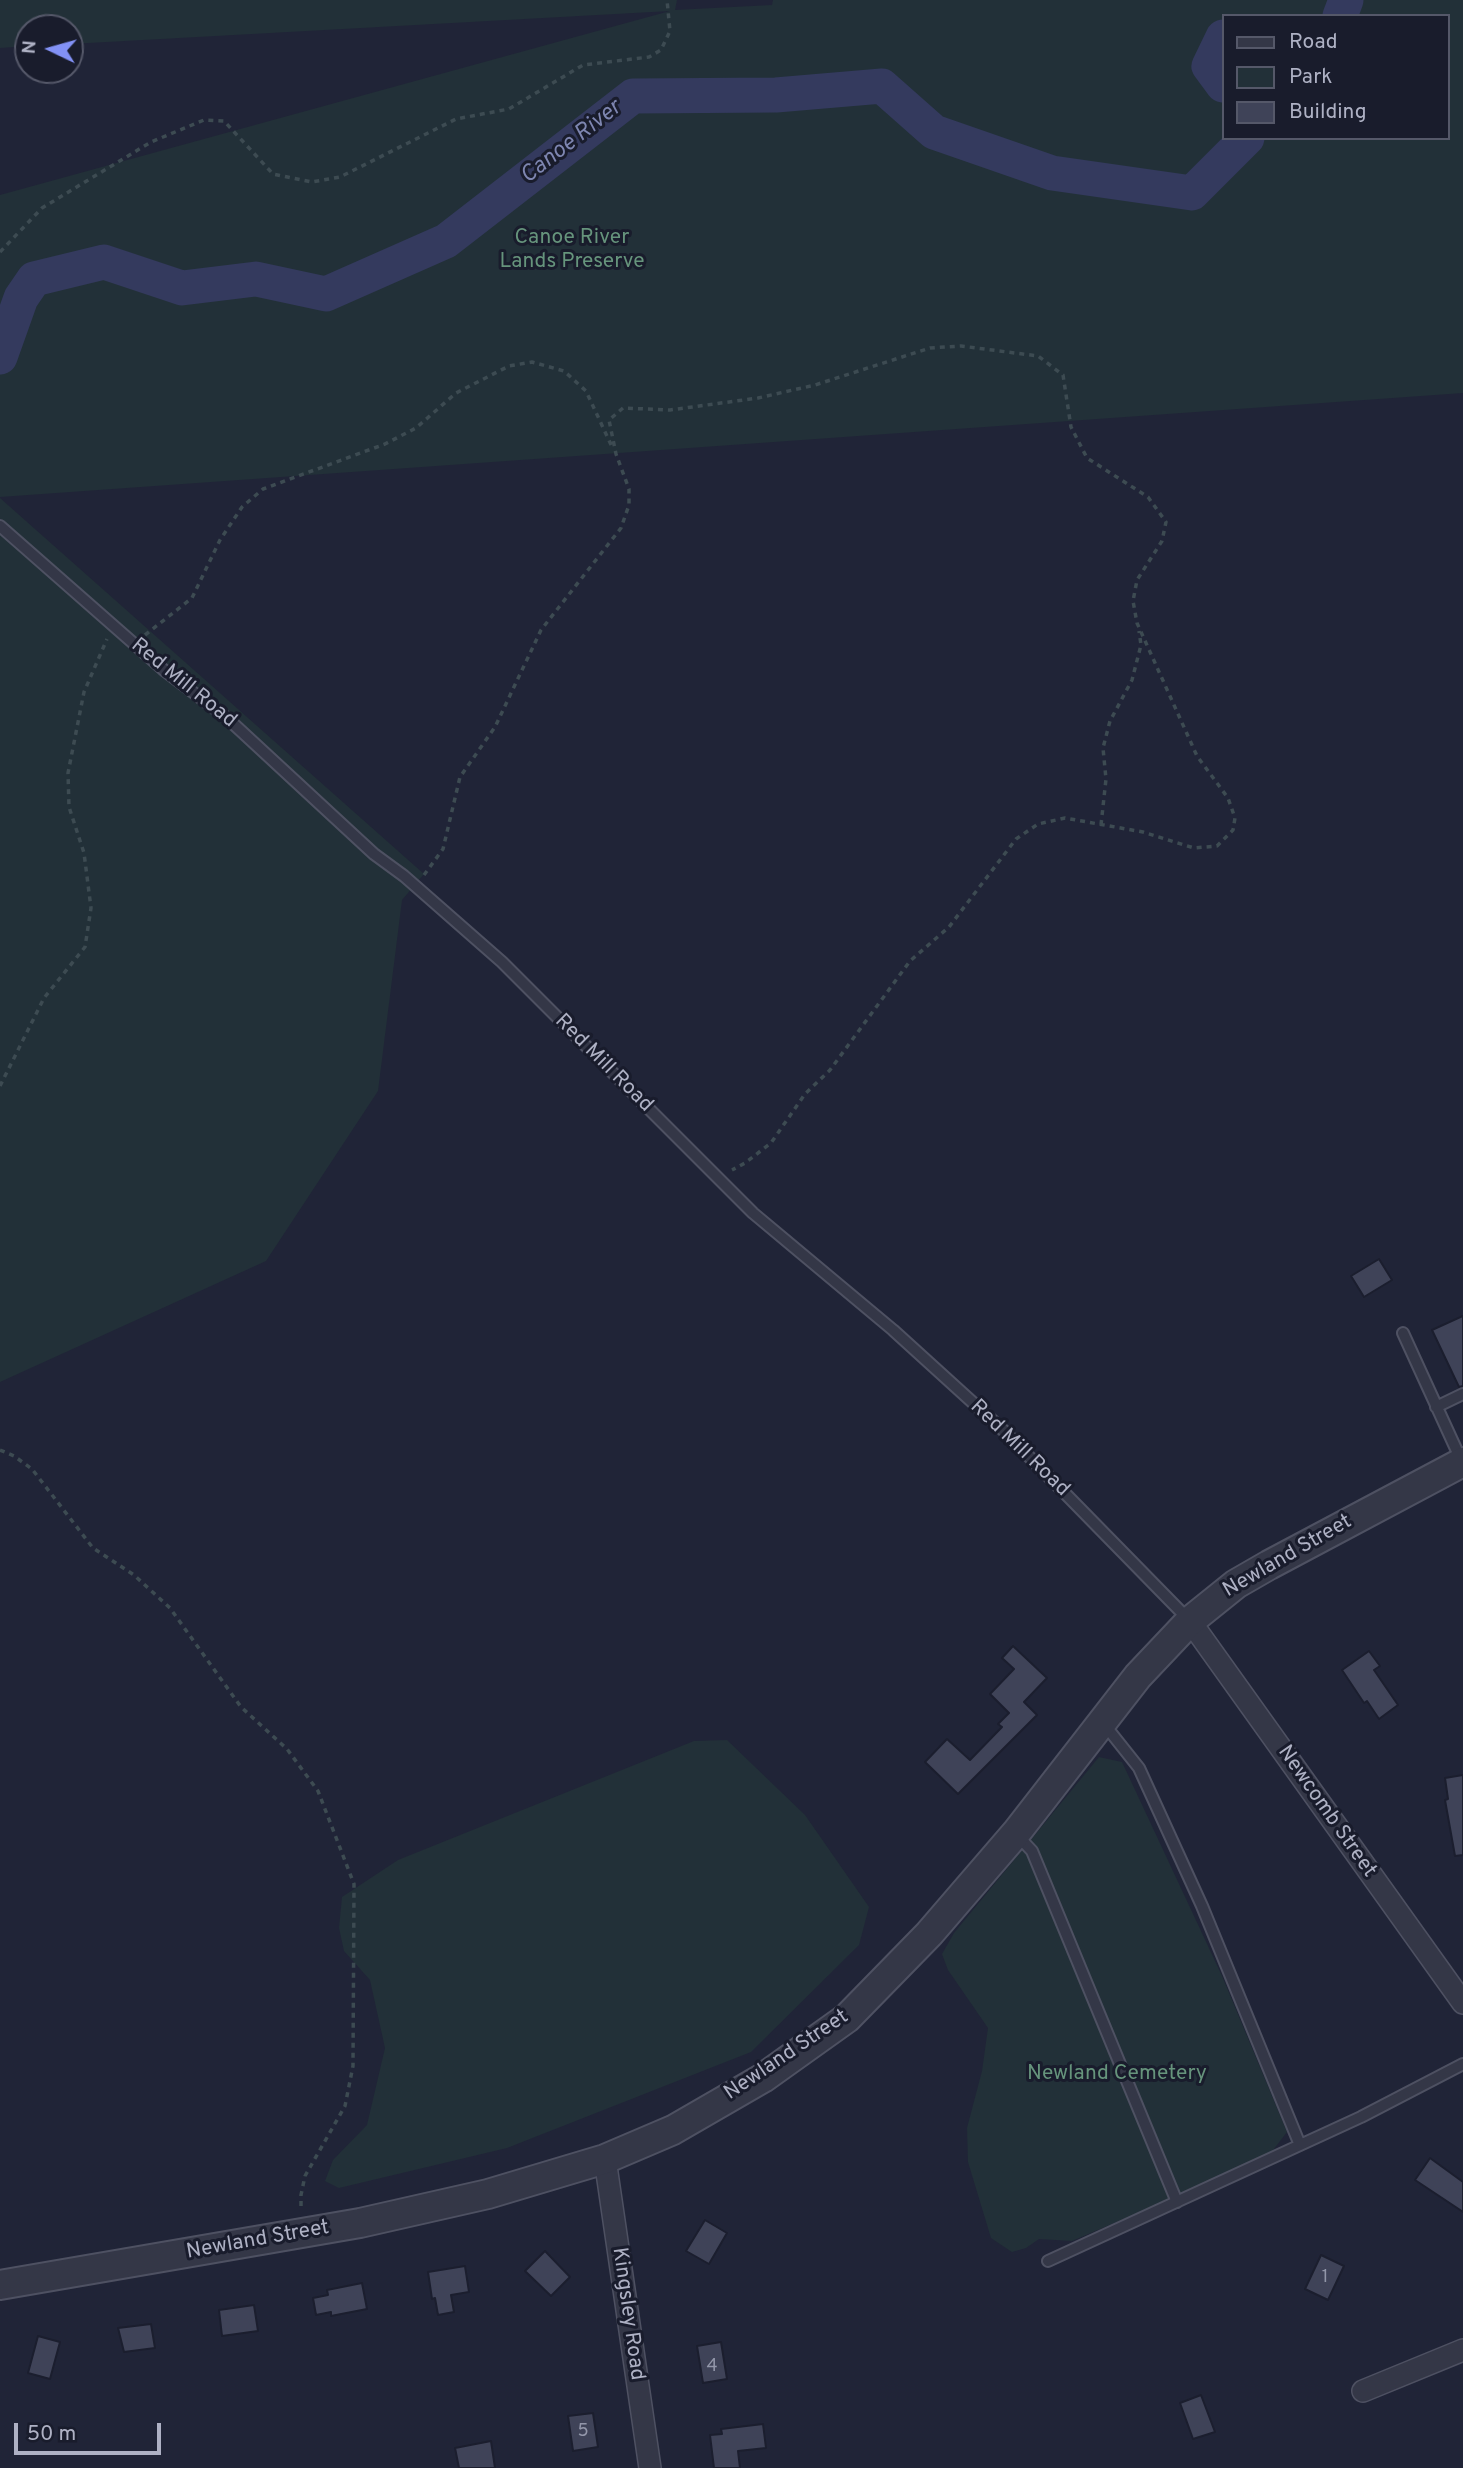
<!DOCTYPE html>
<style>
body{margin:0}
#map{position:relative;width:1463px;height:2468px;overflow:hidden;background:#202437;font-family:Overpass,sans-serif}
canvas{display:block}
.legend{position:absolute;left:1222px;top:14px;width:228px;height:126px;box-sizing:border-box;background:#191c2c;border:2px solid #555869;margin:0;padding:9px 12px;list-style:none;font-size:21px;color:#aeb1c4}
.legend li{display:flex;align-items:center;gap:14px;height:35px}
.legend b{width:35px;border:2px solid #555869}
.north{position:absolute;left:14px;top:14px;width:70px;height:70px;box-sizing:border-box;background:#191c2c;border:2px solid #555869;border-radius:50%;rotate:275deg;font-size:19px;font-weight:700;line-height:28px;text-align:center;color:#aeb1c4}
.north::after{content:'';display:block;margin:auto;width:24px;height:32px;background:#8291f5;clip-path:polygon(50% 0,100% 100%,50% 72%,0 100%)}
.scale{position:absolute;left:14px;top:2423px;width:147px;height:32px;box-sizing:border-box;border:4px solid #aeb1c4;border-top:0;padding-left:9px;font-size:21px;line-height:24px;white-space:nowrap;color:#aeb1c4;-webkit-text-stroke:5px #191c2c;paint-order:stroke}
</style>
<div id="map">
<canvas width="1463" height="2468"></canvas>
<ul class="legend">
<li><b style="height:9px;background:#343747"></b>Road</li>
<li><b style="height:19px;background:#223038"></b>Park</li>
<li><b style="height:19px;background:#3f4358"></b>Building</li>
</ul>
<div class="north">N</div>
<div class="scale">50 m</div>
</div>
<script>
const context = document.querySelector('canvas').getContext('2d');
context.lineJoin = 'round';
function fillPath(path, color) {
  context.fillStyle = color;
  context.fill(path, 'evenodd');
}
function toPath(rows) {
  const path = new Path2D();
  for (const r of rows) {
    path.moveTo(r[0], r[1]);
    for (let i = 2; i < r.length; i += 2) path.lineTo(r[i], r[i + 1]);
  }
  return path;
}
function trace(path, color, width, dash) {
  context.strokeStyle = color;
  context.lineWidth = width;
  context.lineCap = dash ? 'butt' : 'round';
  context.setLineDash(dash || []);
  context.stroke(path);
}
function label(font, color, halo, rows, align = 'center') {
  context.font = font + ' Overpass,sans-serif';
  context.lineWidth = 6;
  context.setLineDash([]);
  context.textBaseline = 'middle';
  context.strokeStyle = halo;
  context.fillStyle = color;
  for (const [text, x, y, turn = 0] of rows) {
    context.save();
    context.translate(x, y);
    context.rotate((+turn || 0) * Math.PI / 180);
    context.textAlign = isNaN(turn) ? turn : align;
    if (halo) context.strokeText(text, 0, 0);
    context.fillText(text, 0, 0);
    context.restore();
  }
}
fillPath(toPath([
 [0,0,677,0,675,10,772,5,773,0,1463,0,1463,393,0,497,0,195,670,11,70,44,70,28,28,28,28,46,0,48],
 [1223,16,1447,16,1447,138,1223,138],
 [0,498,424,874,402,900,378,1091,266,1261,0,1382],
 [727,1740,805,1815,869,1907,859,1945,751,2052,507,2148,339,2188,325,2181,333,2160,367,2125,385,2048,370,1980,344,1951,339,1928,342,1897,398,1860,694,1741],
 [1099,1757,1122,1762,1222,1976,1287,2132,1267,2158,1072,2241,1039,2239,1026,2248,1012,2252,991,2238,968,2162,967,2128,982,2071,988,2028,948,1970,942,1954,954,1933]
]), '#223038');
trace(toPath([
 [1340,16,1346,0],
 [1223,37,1209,66,1223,85],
 [0,357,21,298,34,279,104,262,182,288,256,279,326,294,446,241,633,96,776,95,882,86,934,132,1052,173,1192,193,1247,138]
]), '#343a5e', 35);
const building = toPath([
 [1379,1259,1392,1280,1364,1297,1351,1276,1379,1259],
 [1463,1316,1463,1386,1459,1387,1432,1330,1463,1316],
 [1013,1646,1047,1678,1024,1702,1037,1715,958,1794,925,1762,947,1739,970,1760,1002,1727,998,1724,1009,1713,990,1694,1014,1669,1002,1658,1013,1646],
 [1369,1651,1380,1666,1374,1670,1398,1705,1379,1719,1367,1701,1364,1703,1342,1670,1369,1651],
 [1463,1775,1463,1855,1455,1856,1445,1800,1448,1799,1445,1778,1463,1775],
 [1430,2158,1463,2182,1463,2212,1415,2180,1430,2158],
 [705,2220,727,2233,709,2264,686,2251,705,2220],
 [545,2251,570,2277,551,2296,525,2271,545,2251],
 [1321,2255,1344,2266,1328,2300,1305,2289,1321,2255],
 [465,2266,469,2292,451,2295,454,2312,438,2315,435,2298,432,2299,428,2272,465,2266],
 [362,2283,367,2309,331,2316,331,2312,316,2315,313,2298,328,2295,327,2290,362,2283],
 [254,2305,258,2331,222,2336,219,2310,254,2305],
 [151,2324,155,2348,124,2352,118,2328,151,2324],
 [38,2336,60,2342,50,2379,28,2373,38,2336],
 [721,2342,727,2379,703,2383,697,2346,721,2342],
 [1201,2395,1215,2432,1193,2439,1180,2403,1201,2395],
 [593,2413,598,2447,573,2451,568,2416,593,2413],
 [763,2424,766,2448,738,2451,740,2468,714,2468,710,2435,722,2434,721,2429,763,2424],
 [491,2441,495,2468,459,2468,455,2448,491,2441]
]);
fillPath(building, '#3f4358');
trace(building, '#1b1e2e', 2);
const service = toPath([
 [0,526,165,671,227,718,374,854,404,876,502,962,753,1213,893,1330,1003,1430,1190,1621],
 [1403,1333,1462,1462],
 [1436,1407,1463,1394],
 [1104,1724,1139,1768,1202,1906,1300,2145],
 [1017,1835,1032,1851,1177,2202],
 [1048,2261,1361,2117,1463,2064]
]);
const minor = toPath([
 [1190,1621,1463,2003],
 [605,2159,650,2468],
 [1363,2391,1463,2350]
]);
const tertiary = toPath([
 [0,2285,360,2223,488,2194,605,2159,673,2130,763,2078,847,2018,929,1934,1016,1833,1138,1676,1190,1621,1236,1584,1269,1565,1463,1462]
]);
trace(service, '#4e5162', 14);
trace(minor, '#4e5162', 24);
trace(tertiary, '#4e5162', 32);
trace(toPath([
 [0,252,42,208,151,142,204,120,224,121,273,174,312,182,340,177,456,119,509,109,583,65,649,57,661,50,670,31,667,0],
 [145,635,192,598,220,540,242,507,263,489,385,444,416,428,456,393,509,366,532,362,564,371,586,391,613,449],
 [1101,825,1106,779,1103,748,1110,721,1132,680,1141,645,1139,631],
 [424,875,443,849,460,777,495,727,541,630,621,528,629,505,629,489,616,454,609,420,623,408,670,410,758,398,815,385,930,348,961,346,1038,356,1063,375,1071,427,1087,458,1148,497,1166,522,1162,541,1137,580,1133,601,1137,623,1197,756,1228,798,1235,818,1233,830,1217,846,1194,848,1143,832,1065,818,1038,824,1016,839,949,927,910,961,830,1070,805,1094,771,1143,745,1163,732,1170],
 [0,1086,44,998,85,947,91,908,84,853,69,807,68,773,84,692,107,639],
 [0,1450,14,1456,32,1469,93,1548,134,1575,170,1608,241,1707,287,1749,318,1791,354,1884,353,2066,345,2106,305,2176,301,2195,301,2209]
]), '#3d4b52', 3.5, [5, 5]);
trace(service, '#343747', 10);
trace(minor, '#343747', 21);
trace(tertiary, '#343747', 28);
label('18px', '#9296a9', null, [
 ["1",1325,2278],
 ["4",712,2367],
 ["5",583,2432]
]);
label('21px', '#66947c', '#191c2c', [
 ["Canoe River",572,239],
 ["Lands Preserve",572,263],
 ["Newland Cemetery",1117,2075]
]);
label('21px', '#aeb1c4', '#191c2c', [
 ["Red Mill Road",183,684,39],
 ["Red Mill Road",603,1064,45],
 ["Red Mill Road",1019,1449,44],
 ["Newland Street",1288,1557,-30],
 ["Newcomb Street",1326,1812,55],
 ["Newland Street",787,2056,-34],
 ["Newland Street",258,2241,-10],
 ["Kingsley Road",627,2314,82]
]);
label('italic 23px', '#7e86b1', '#191c2c', [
 ["Canoe River",572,143,-38]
]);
</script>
